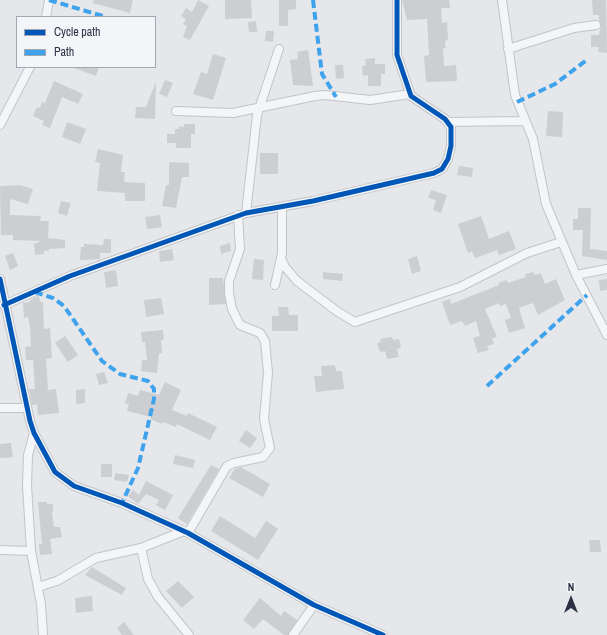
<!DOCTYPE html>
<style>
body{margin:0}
#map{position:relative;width:607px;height:635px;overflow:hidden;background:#e5e7ea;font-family:"Archivo Narrow",sans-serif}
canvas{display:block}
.legend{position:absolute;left:16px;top:16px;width:140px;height:52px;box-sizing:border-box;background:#f3f5f9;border:1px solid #a3a7b1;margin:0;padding:5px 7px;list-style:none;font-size:12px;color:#2a3145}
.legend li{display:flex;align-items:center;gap:8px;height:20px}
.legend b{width:20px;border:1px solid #a3a7b1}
.north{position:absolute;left:551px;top:579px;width:40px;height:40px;-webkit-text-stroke:3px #f3f5f9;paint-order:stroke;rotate:0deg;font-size:11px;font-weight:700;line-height:16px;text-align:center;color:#2a3145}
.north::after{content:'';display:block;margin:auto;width:14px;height:18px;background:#2a3145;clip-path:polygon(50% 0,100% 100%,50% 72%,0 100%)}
</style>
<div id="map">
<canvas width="607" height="635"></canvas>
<ul class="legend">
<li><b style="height:5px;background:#0057b8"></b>Cycle path</li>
<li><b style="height:5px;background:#3ea3ec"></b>Path</li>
</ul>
<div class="north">N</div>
</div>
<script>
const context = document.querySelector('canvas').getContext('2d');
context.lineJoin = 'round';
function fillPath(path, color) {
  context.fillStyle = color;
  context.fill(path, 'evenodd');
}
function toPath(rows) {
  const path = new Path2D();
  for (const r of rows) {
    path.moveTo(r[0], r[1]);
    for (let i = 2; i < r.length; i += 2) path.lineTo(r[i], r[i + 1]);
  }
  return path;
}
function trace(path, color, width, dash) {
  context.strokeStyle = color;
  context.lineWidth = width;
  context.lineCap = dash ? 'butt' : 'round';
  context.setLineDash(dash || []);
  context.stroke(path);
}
fillPath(toPath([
 [94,0,133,0,130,13,93,3],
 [198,0,209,6,190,40,183,37,187,26,183,24,186,19,181,16,186,8,192,12],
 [225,0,251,0,252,18,225,19],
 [279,0,296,0,296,9,288,10,288,26,279,26],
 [402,0,449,0,450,8,441,8,442,23,447,22,448,40,445,41,446,48,443,48,444,66,456,65,457,81,426,82,424,56,429,55,427,19,407,20],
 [592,0,606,0,607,53,598,52,599,47,591,47,591,35,599,35,601,25,599,20,599,15,593,15],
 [256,21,257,32,249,32,248,22],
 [266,31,274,31,273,42,265,41],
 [308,50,313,86,293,85,290,60,298,59,297,52],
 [213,54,226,58,213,100,193,94,201,72,207,74],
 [375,58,375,64,385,64,385,74,381,74,381,86,368,86,368,75,363,76,362,66,366,65,365,59],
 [335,65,343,65,344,78,336,79],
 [74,67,99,67,96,76,74,68],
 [165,80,173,83,167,97,159,94],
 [54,81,83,94,78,104,62,97,50,128,42,125,44,121,33,116,37,107,40,108,42,102,45,103],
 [156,82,155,119,135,118,136,107,146,107],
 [548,111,563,112,562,137,546,136],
 [67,122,86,129,80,144,62,137],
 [184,124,195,124,195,134,191,134,191,148,176,148,176,143,167,143,167,134,175,134,175,129,179,129,179,126,184,127],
 [98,149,123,155,121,172,125,172,124,182,145,183,145,201,125,201,125,193,97,191,100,163,95,162],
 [260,153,278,153,278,174,260,174],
 [169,162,189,163,189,177,182,177,176,208,162,206,166,185,169,185],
 [459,166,473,168,472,177,457,175],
 [20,185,33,189,28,204,10,199,10,215,41,216,40,221,49,221,48,238,65,240,65,248,49,249,49,251,44,251,44,254,35,255,34,244,41,241,13,240,13,235,1,235,0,186],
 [431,190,447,195,441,213,433,210,436,200,428,198],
 [61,201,71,203,67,216,58,213],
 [578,208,591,208,590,249,607,251,607,260,582,256,583,230,573,230,573,219,578,219],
 [160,215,162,227,147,229,145,217],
 [481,216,489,239,509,231,516,249,499,255,497,250,475,258,472,251,468,253,458,224],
 [104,239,111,239,111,253,100,253,100,259,80,260,81,247,84,247,84,244,103,245],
 [230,243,231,251,221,254,220,246],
 [172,249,174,260,160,262,159,251],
 [13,253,18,266,10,270,5,256],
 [417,256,421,271,412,274,408,259],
 [254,259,264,260,263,280,252,279],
 [116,270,118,286,106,288,104,272],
 [323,272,343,274,342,281,323,279],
 [533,272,535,275,541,273,545,284,556,279,565,300,538,315,533,303,519,308,525,328,509,333,505,320,511,318,506,304,500,306,499,303,485,309,497,337,492,338,494,344,487,346,489,350,478,353,473,338,480,336,476,321,465,326,462,321,450,325,442,302,450,299,451,304,499,285,498,283,507,280,508,283,526,277,525,274],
 [209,278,223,278,226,304,209,305],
 [607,279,607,290,600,291,599,280],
 [39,296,40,302,43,302,44,329,50,328,52,358,46,359,48,390,56,389,59,413,38,415,37,404,32,405,29,389,35,389,33,360,26,360,25,347,31,346,30,327,28,317,24,318,23,303,30,302,30,300],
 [161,298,164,314,146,317,144,300],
 [278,307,288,307,289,315,298,315,298,331,272,331,272,316,279,316],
 [163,330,164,340,161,340,162,353,159,354,157,373,141,371,142,360,147,360,145,342,142,342,141,332],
 [65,336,78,355,68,362,55,343],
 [392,337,393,340,399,339,401,348,397,349,399,357,387,359,385,351,380,352,377,343,381,342,380,339],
 [335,365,336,371,342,371,344,389,316,392,314,376,322,376,321,366],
 [104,372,108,383,99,385,96,374],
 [165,382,181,390,172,410,187,416,188,413,217,427,210,440,177,424,176,427,163,422,162,424,150,419,151,417,127,411,129,404,125,403,128,393,138,396,140,390,159,395],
 [85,389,85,403,76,404,76,390],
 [246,430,257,438,250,448,239,441],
 [11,443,13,457,0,458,0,444],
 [175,455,195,460,193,468,173,464],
 [101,464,112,464,112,477,101,477],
 [211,465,219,469,187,524,178,518],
 [241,467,270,484,263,497,229,478,235,469],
 [115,473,129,475,127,482,114,480],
 [146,481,173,495,165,510,156,505,159,500,146,494,138,504,128,496,133,490,139,495],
 [38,502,47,502,47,504,53,504,53,512,52,512,54,527,60,527,62,537,50,539,52,554,40,555,39,544,42,544],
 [220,516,255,538,266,521,278,529,258,560,211,531],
 [589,540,600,540,601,552,590,552],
 [92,567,126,588,122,595,85,575],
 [178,581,194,597,182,608,166,591],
 [92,596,93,611,76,613,75,598],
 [260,598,281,616,284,611,297,620,288,635,284,635,263,619,254,629,243,620],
 [124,622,134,635,122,635,117,628]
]), '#ccced2');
const street = toPath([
 [502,0,515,95,533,139,546,204,576,275,607,335],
 [46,17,49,0],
 [508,49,574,28,596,25],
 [176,111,233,113,315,96,325,95,370,100,410,94],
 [448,122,524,121],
 [0,125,30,67],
 [246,213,257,115,279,49],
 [281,258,285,267,297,281,338,312,355,322,460,287,527,253,561,242],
 [576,275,607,269],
 [0,279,30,421,34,433,55,472,74,486,122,503,188,533,314,605,383,635],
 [275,285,282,253,282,207],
 [4,305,70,276,246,213,313,201,434,173,442,169,448,159,451,146,451,127,445,119,411,96,397,55,397,0],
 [0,408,27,408],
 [34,433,28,455,27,485,31,551,41,604,43,635],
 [188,533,227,466,234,463,263,457,270,448,264,419,268,373,265,341,260,333,240,325,232,309,229,293,229,281,240,249,238,215],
 [141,548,148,579,158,597,189,635],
 [0,550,31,551],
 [38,587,57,581,96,558,141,548,184,531],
 [293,635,314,605]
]);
trace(street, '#c2c4c8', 10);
trace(street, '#f4f5f6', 8);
trace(toPath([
 [49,0,106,17],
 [313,0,322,74,336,97],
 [517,102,555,84,588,59],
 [35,292,53,298,64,306,102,361,120,374,148,381,154,389,154,399,138,468,122,503],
 [487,386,587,295]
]), '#3ea3ec', 4, [8, 4]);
trace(toPath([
 [0,279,30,421,34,433,55,472,74,486,122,503,188,533,314,605,383,635],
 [4,305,70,276,246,213,313,201,434,173,442,169,448,159,451,146,451,127,445,119,411,96,397,55,397,0]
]), '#0057b8', 5);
</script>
